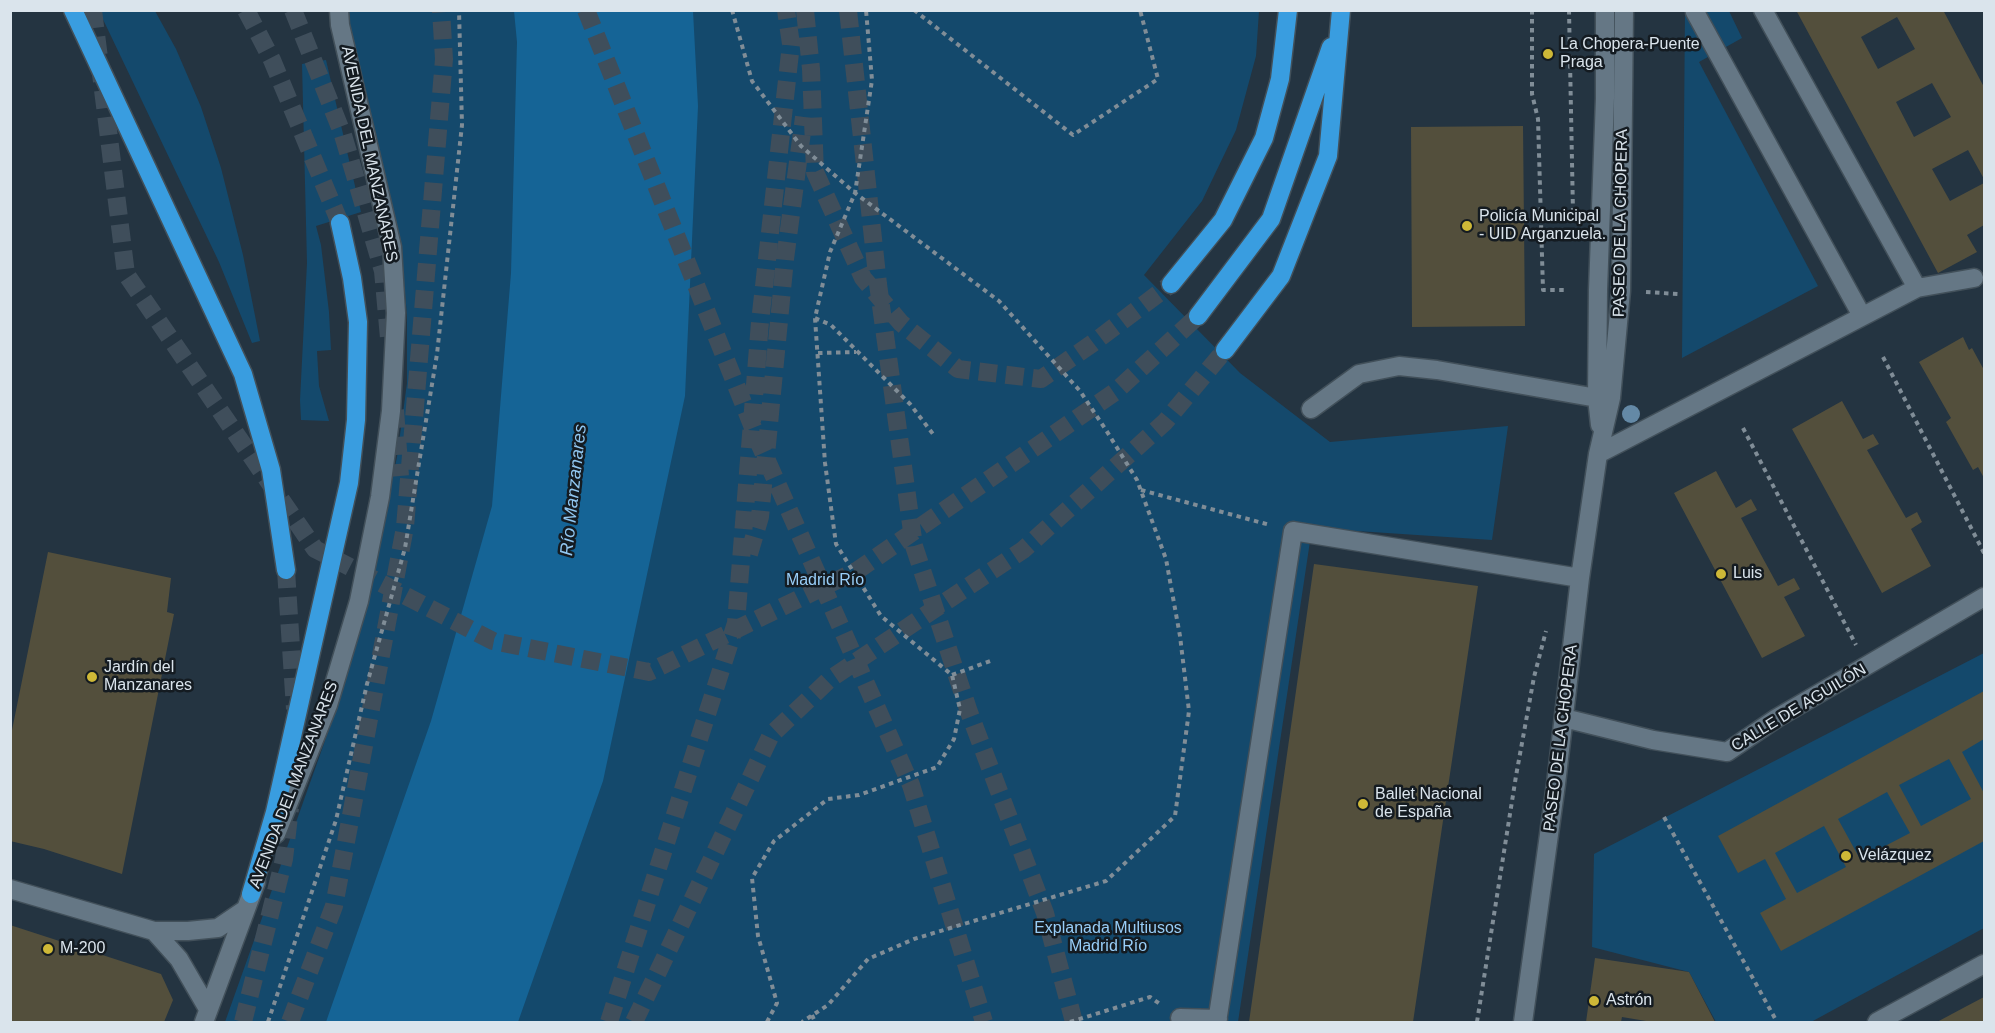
<!DOCTYPE html>
<meta charset="utf-8">
<style>
body{margin:0}
#map{position:relative;width:1995px;height:1033px;overflow:hidden;background:#243441;font-family:Arial,sans-serif}
canvas{display:block}
.frame{position:absolute;inset:0;border:12px solid #dae4ec;pointer-events:none}
</style>
<div id="map">
<canvas width="1995" height="1033"></canvas>
<div class="frame"></div>
</div>
<script>
const context = document.querySelector('canvas').getContext('2d');
context.lineJoin = 'round';
function fillPath(path, color) {
  context.fillStyle = color;
  context.fill(path, 'evenodd');
}
function toPath(rows) {
  const path = new Path2D();
  for (const r of rows) {
    path.moveTo(r[0], r[1]);
    for (let i = 2; i < r.length; i += 2) path.lineTo(r[i], r[i + 1]);
  }
  return path;
}
function trace(path, color, width, dash) {
  context.strokeStyle = color;
  context.lineWidth = width;
  context.lineCap = dash ? 'butt' : 'round';
  context.setLineDash(dash || []);
  context.stroke(path);
}
function label(font, color, halo, rows, align = 'center') {
  context.font = font + ' Arial,sans-serif';
  context.lineWidth = 5;
  context.setLineDash([]);
  context.textBaseline = 'middle';
  context.strokeStyle = halo;
  context.fillStyle = color;
  for (const [text, x, y, turn = 0] of rows) {
    context.save();
    context.translate(x, y);
    context.rotate((+turn || 0) * Math.PI / 180);
    context.textAlign = isNaN(turn) ? turn : align;
    if (halo) context.strokeText(text, 0, 0);
    context.fillText(text, 0, 0);
    context.restore();
  }
}
fillPath(toPath([
 [99,11,155,11,176,49,201,107,221,168,243,255,260,341,252,343,219,262],
 [346,11,1259,11,1256,56,1236,130,1202,201,1144,275,1240,373,1330,442,1508,426,1492,540,1312,528,1238,1022,225,1022,332,721,361,627,397,457,407,383,407,315,401,249,348,25],
 [1685,11,1729,11,1742,38,1699,62,1818,286,1682,358],
 [326,60,361,212,316,226,321,245,329,312,331,350,317,351,319,386,329,421,301,420,300,400,307,263,302,64],
 [1984,653,1984,928,1811,1022,1716,1022,1689,972,1592,947,1594,854]
]), '#14496c');
fillPath(toPath([
 [514,11,693,11,698,106,685,396,603,781,518,1022,326,1022,431,721,492,506,511,273,517,42]
]), '#156496');
fillPath(toPath([
 [1796,10,1943,10,1984,87,1984,179,1968,150,1932,169,1950,201,1984,183,1984,225,1967,235,1977,252,1938,273],
 [1897,17,1915,49,1878,69,1861,37],
 [1932,83,1951,117,1914,137,1896,102],
 [1523,126,1525,326,1412,327,1411,127],
 [1963,337,1969,350,1972,348,1984,370,1984,478,1978,467,1973,470,1946,422,1951,418,1919,362],
 [1842,401,1863,439,1873,434,1879,444,1867,450,1906,518,1917,512,1922,522,1911,529,1931,566,1882,593,1792,429],
 [1716,471,1736,508,1751,499,1757,510,1741,518,1778,586,1794,578,1800,589,1784,597,1805,636,1762,658,1674,493],
 [48,552,171,578,167,612,174,614,122,874,44,849,10,841,10,740],
 [1314,564,1478,586,1413,1022,1249,1022],
 [1984,691,1984,739,1962,752,1984,793,1984,841,1781,951,1760,913,1786,899,1765,859,1738,873,1718,836],
 [1949,759,1971,799,1921,826,1899,785],
 [1887,792,1910,833,1860,859,1838,819],
 [1824,826,1846,867,1797,893,1775,853],
 [10,925,161,974,173,1000,164,1022,10,1022],
 [1595,958,1689,972,1715,1022,1652,1022,1622,1017,1621,1022,1586,1022],
 [1984,997,1984,1022,1937,1022,1965,1007]
]), '#534f3c');
trace(toPath([
 [93,10,126,274,315,549,493,641,649,672,858,570,1115,392,1198,316],
 [246,10,272,60,340,223],
 [293,10,343,135,383,271,389,338],
 [586,10,760,445,911,785,984,1022],
 [805,10,811,69,815,172,863,278,901,323,958,369,1041,379,1093,343,1171,284],
 [848,10,878,284,914,546,969,712,1045,913,1074,1022],
 [395,410,400,476],
 [749,554,760,517,785,259,804,117],
 [286,570,295,709],
 [243,1022,284,859,290,808],
 [290,1022,334,906,405,527,444,59,441,10],
 [609,1022,736,623,760,322,791,44,786,10],
 [634,1022,771,735,830,679,1023,550,1165,422,1225,350]
]), '#3f4e5b', 18, [18, 9]);
const minor = toPath([
 [1697,10,1695,12,1862,316],
 [1763,10,1917,288],
 [1311,409,1359,374,1399,366,1437,370,1597,398],
 [1600,425,1597,398,1598,290,1605,98,1605,10],
 [1598,454,1917,288,1974,278],
 [1564,718,1653,740,1727,752,1777,718,1984,597],
 [276,834,328,705,359,601,380,497,391,411,396,313,392,247,340,25,339,10],
 [10,889,154,931,188,931,218,928,246,909],
 [154,931,179,959,208,1009],
 [1180,1018,1218,1019],
 [204,1022,256,882],
 [1217,1022,1293,531,1580,578],
 [1523,1022,1556,784,1580,578,1598,454,1611,398,1621,291,1624,10],
 [1877,1022,1984,964]
]);
const highway = toPath([
 [73,10,243,374,271,470,286,570],
 [1171,284,1223,220,1264,138,1280,79,1288,10],
 [1198,316,1271,219,1331,47],
 [1225,350,1281,276,1328,156,1341,10],
 [251,894,275,812,349,483,356,420,358,322,352,278,340,223]
]);
trace(minor, '#42505a', 21);
trace(highway, '#42505a', 21);
trace(toPath([
 [732,10,752,81,801,146,855,193,999,301,1080,391,1106,430,1137,480,1166,559,1180,636,1189,711,1175,816,1106,881,914,939,868,959,828,1005,802,1022],
 [914,10,1073,135,1158,79,1140,10],
 [1532,10,1532,94,1538,119,1543,290,1566,290],
 [1569,10,1573,212],
 [1646,292,1678,294],
 [815,318,831,325,910,404,933,434],
 [818,353,856,352],
 [1883,357,1984,553],
 [1743,428,1856,645],
 [1141,490,1270,525],
 [952,675,993,660],
 [1664,817,1777,1022],
 [812,1015,815,1022],
 [268,1022,336,820,367,684,405,548,437,354,462,125,459,10],
 [767,1022,777,1003,758,936,752,878,774,841,828,799,859,795,937,767,954,739,960,709,952,675,881,616,836,544,825,463,815,318,830,252,855,193,872,80,866,10],
 [1070,1022,1150,997,1160,1004],
 [1477,1022,1516,776,1534,677,1546,631]
]), '#808d97', 4, [4.5, 4.5]);
trace(minor, '#657785', 18);
trace(highway, '#399de0', 18);
context.fillStyle = '#6489a6';
for (const [x, y] of [
 [1631,414]
]) {
  context.beginPath();
  context.arc(x, y, 9, 0, 2 * Math.PI);
  context.fill();
}
for (const [x, y, r, color] of [
 [1548,54,6,"#ceb837"],
 [1467,226,6,"#ceb837"],
 [1721,574,6,"#ceb837"],
 [92,677,6,"#ceb837"],
 [1363,804,6,"#ceb837"],
 [1846,856,6,"#ceb837"],
 [48,949,6,"#ceb837"],
 [1594,1001,6,"#ceb837"]
]) {
  const dot = new Path2D();
  dot.arc(x, y, r, 0, 2 * Math.PI);
  context.fillStyle = color;
  context.fill(dot);
  trace(dot, '#141b21', 2);
}
label('16px', '#dae4ec', '#141b21', [
 ["La Chopera-Puente",1560,45],
 ["Praga",1560,63],
 ["Policía Municipal",1479,217],
 ["- UID Arganzuela.",1479,235],
 ["Luis",1733,574],
 ["Jardín del",104,668],
 ["Manzanares",104,686],
 ["Ballet Nacional",1375,795],
 ["de España",1375,813],
 ["Velázquez",1858,856],
 ["M-200",60,949],
 ["Astrón",1606,1001]
], 'left');
label('16px', '#dae4ec', '#141b21', [
 ["AVENIDA DEL MANZANARES",369,154,78],
 ["PASEO DE LA CHOPERA",1621,223,-89],
 ["CALLE DE AGUILÓN",1799,708,-31],
 ["PASEO DE LA CHOPERA",1561,738,-83],
 ["AVENIDA DEL MANZANARES",294,785,-69]
]);
label('16px', '#98cef8', '#141b21', [
 ["Madrid Río",825,581],
 ["Explanada Multiusos",1108,929],
 ["Madrid Río",1108,947]
]);
label('italic 18px', '#91c7f1', '#141b21', [
 ["Río Manzanares",574,490,-84]
]);
</script>
